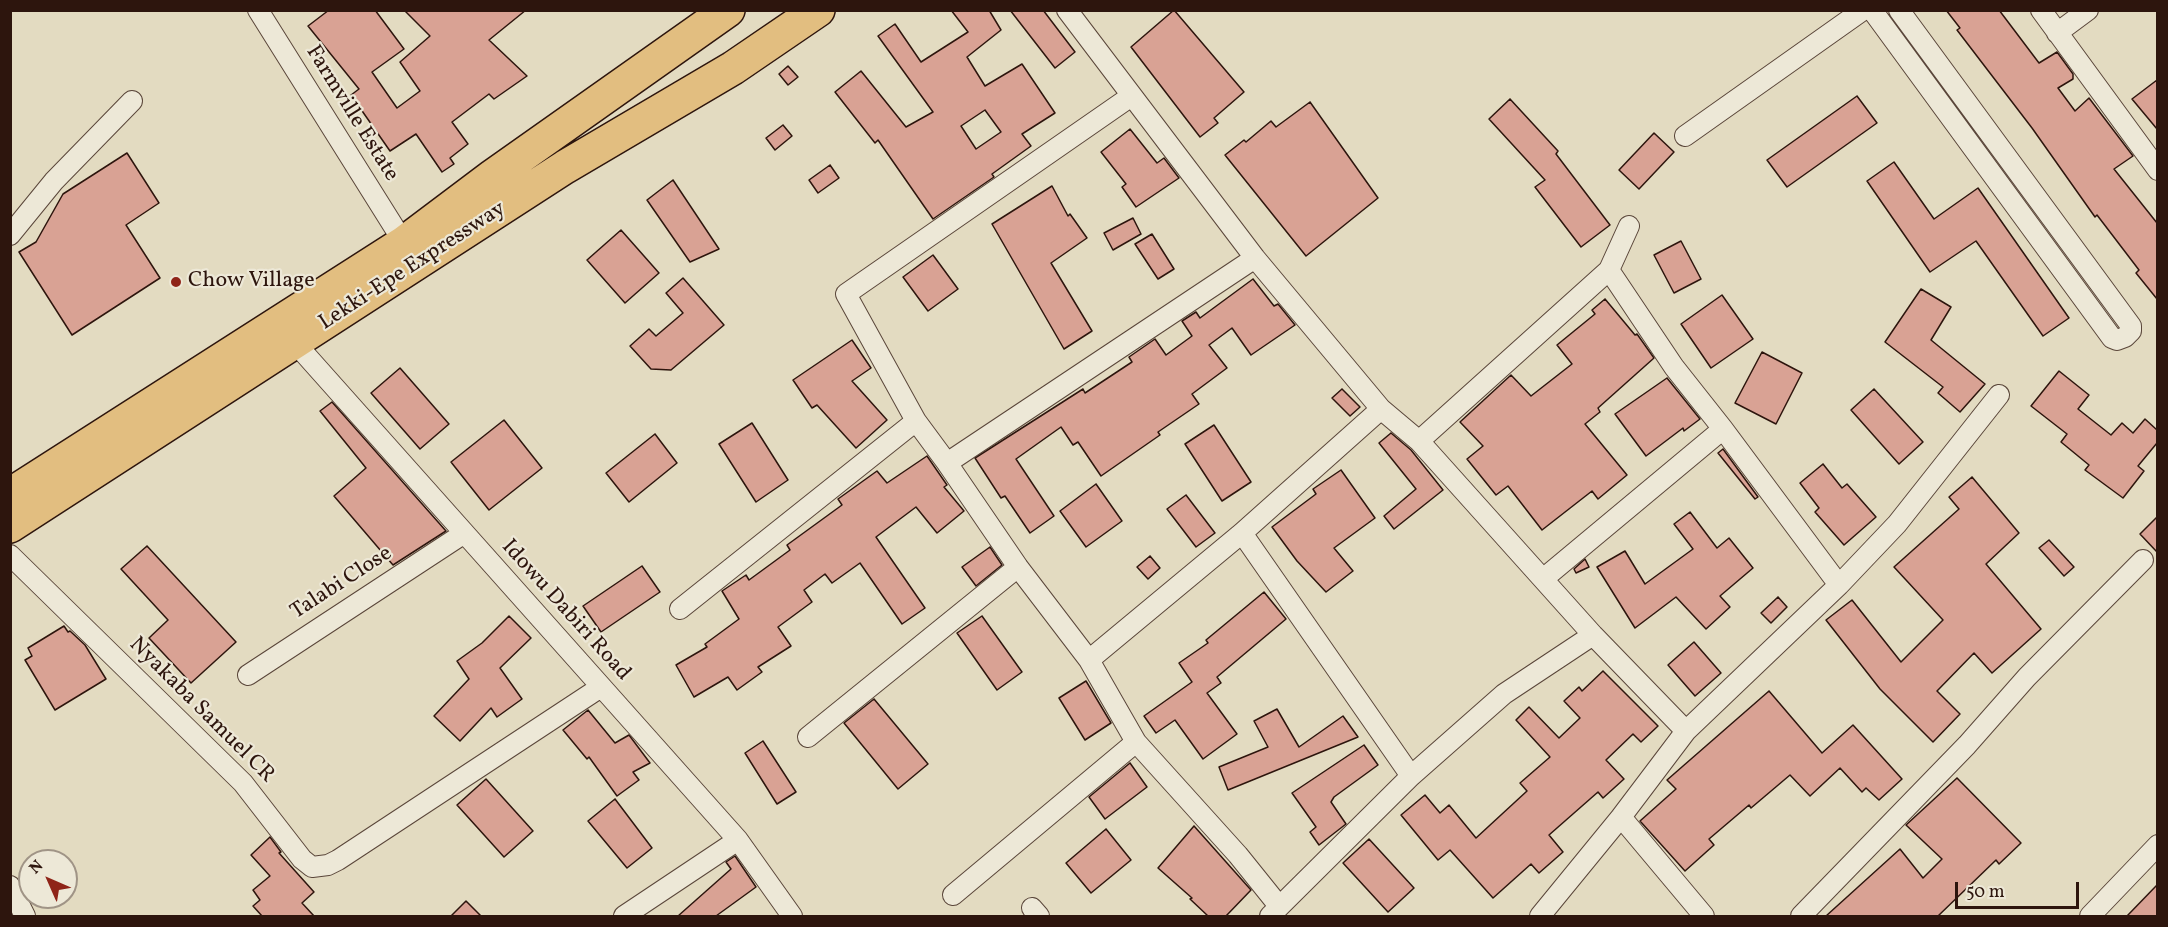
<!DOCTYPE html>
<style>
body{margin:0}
#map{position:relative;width:2168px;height:927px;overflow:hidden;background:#e3dbc1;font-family:Vollkorn,serif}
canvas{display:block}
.frame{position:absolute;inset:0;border:12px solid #2d150d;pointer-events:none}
.north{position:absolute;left:18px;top:849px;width:60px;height:60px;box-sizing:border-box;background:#ede8d7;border:2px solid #a09486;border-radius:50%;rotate:315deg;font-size:16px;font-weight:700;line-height:24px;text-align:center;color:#2d150d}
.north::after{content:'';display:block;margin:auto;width:21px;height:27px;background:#8f2418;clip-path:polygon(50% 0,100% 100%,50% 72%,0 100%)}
.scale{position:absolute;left:1955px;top:882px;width:124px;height:27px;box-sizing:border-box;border:3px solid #2d150d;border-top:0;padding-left:8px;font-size:18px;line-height:21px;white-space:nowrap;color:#2d150d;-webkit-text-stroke:4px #ede8d7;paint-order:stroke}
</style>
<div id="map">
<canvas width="2168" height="927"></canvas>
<div class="frame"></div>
<div class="north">N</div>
<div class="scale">50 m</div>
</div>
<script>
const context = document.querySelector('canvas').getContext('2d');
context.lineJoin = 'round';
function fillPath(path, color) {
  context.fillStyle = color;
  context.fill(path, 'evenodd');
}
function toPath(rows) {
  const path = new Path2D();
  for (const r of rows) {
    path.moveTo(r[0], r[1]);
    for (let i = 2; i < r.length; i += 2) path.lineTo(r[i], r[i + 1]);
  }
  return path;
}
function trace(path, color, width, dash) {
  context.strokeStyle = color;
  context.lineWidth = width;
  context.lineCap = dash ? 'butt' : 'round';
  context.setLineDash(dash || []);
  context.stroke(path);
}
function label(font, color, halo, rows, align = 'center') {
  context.font = font + ' Vollkorn,serif';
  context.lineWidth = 4.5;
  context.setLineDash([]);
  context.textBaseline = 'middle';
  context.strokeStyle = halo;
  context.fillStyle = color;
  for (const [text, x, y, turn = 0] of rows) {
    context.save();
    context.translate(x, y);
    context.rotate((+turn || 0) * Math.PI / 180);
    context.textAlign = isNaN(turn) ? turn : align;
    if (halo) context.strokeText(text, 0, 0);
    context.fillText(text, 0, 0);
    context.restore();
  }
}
const building = toPath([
 [329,10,375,10,404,49,372,72,397,108,420,91,400,62,430,36,404,10,526,10,489,40,527,76,494,99,489,94,452,122,468,144,450,158,454,164,442,172,416,134,390,151,351,95,359,89,308,26,329,10],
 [951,10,989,10,1001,30,967,57,985,86,1022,64,1055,113,1022,134,1031,146,992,174,994,177,933,219,878,140,875,143,835,92,861,71,906,127,933,112,878,36,895,24,921,62,968,32,951,10],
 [985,110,1001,132,976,149,961,126,985,110],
 [1010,10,1043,10,1075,52,1055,68,1010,10],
 [1174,10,1244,92,1214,118,1218,123,1200,137,1131,47,1174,10],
 [1946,10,1999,10,2039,63,2057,52,2073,74,2073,79,2058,88,2075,111,2089,98,2133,156,2114,169,2157,223,2157,299,2136,273,2139,270,2097,215,2095,217,2032,128,1957,30,1960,28,1946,10],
 [788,66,798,77,788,85,779,74,788,66],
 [2157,80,2157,129,2132,99,2157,80],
 [1857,96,1877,123,1787,187,1767,160,1857,96],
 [1510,99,1558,151,1556,154,1610,225,1581,247,1535,187,1545,180,1489,119,1510,99],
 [1310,102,1378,198,1306,256,1225,155,1244,140,1246,142,1271,121,1276,127,1310,102],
 [783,125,792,136,775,150,766,138,783,125],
 [1130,129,1157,163,1164,158,1179,178,1136,207,1122,187,1126,184,1101,152,1130,129],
 [1654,133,1674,152,1639,189,1619,170,1654,133],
 [127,153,159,203,126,225,160,278,72,335,19,252,36,242,63,194,127,153],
 [1894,162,1934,219,1978,188,2069,318,2043,336,1976,241,1930,272,1867,181,1894,162],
 [830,165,839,178,818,193,809,180,830,165],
 [673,180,719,249,690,262,647,200,673,180],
 [1052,186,1068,216,1070,214,1087,238,1051,263,1092,331,1064,349,992,224,1052,186],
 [1133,218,1141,234,1113,250,1104,233,1133,218],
 [621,230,659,273,625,303,587,260,621,230],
 [1152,234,1174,269,1158,279,1135,244,1152,234],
 [1681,241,1701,279,1674,293,1654,255,1681,241],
 [933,255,958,289,928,311,903,277,933,255],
 [683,278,724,325,671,370,651,369,630,346,649,329,656,336,683,313,666,293,683,278],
 [1253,279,1274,306,1278,304,1295,325,1251,355,1232,328,1209,345,1227,368,1192,394,1199,404,1158,432,1160,435,1101,476,1078,442,1073,445,1061,427,1016,459,1054,516,1030,533,1005,496,1001,498,975,458,1083,389,1085,393,1132,362,1129,357,1155,339,1166,355,1192,336,1182,321,1196,312,1200,318,1253,279],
 [1921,289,1951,307,1931,340,1985,384,1960,412,1938,393,1943,387,1885,342,1921,289],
 [1722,295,1753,339,1711,368,1681,324,1722,295],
 [1605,299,1635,335,1637,334,1654,358,1598,408,1600,412,1585,424,1627,475,1598,499,1592,491,1542,530,1508,486,1496,495,1467,459,1483,446,1460,422,1511,375,1531,396,1572,364,1557,345,1595,314,1592,310,1605,299],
 [852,340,871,368,852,381,887,420,856,448,817,405,812,408,793,380,852,340],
 [1762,352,1802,373,1776,424,1735,403,1762,352],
 [400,368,449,424,420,449,371,393,400,368],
 [2059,371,2089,395,2078,409,2111,435,2122,423,2133,433,2145,419,2157,430,2157,443,2138,466,2144,471,2123,498,2085,470,2089,465,2061,442,2067,434,2031,406,2059,371],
 [1667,378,1700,419,1684,431,1683,428,1646,456,1615,414,1667,378],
 [1342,389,1360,407,1350,416,1332,398,1342,389],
 [1874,389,1923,442,1899,464,1851,410,1874,389],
 [332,402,446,531,393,565,334,496,366,468,320,411,332,402],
 [504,420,542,468,489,510,451,462,504,420],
 [752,423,788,480,756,502,719,444,752,423],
 [1214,425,1251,482,1222,501,1185,444,1214,425],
 [1391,433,1411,450,1443,490,1394,529,1384,516,1416,489,1379,443,1391,433],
 [655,434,677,463,629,502,606,473,655,434],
 [1723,449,1758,497,1755,499,1718,453,1723,449],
 [927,456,947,485,944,487,964,511,937,533,916,507,876,537,925,608,902,624,860,563,832,583,825,574,804,590,812,602,778,627,791,646,758,667,762,672,737,690,728,677,694,697,676,665,707,647,705,644,739,619,722,591,746,575,749,580,790,550,787,545,842,505,838,499,877,471,887,483,927,456],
 [1823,464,1842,488,1847,484,1876,517,1844,545,1815,512,1819,508,1800,483,1823,464],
 [1341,470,1375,518,1334,548,1353,571,1326,592,1297,561,1272,527,1316,494,1313,489,1341,470],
 [1972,477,2019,533,1986,564,2041,629,1992,673,1974,653,1937,691,1960,714,1933,742,1880,689,1826,620,1852,600,1901,662,1943,620,1894,567,1959,509,1949,497,1972,477],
 [1096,484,1122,521,1086,547,1060,511,1096,484],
 [1186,495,1215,533,1196,547,1167,509,1186,495],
 [1690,512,1717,548,1729,538,1753,568,1720,596,1730,607,1706,629,1676,597,1635,628,1597,567,1625,551,1645,584,1693,549,1674,524,1690,512],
 [2157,517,2157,552,2140,534,2157,517],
 [2049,540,2074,567,2064,576,2039,548,2049,540],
 [147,546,236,642,191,683,149,638,168,620,121,569,147,546],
 [990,547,1002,565,976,586,962,567,990,547],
 [1150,556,1160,568,1148,579,1137,567,1150,556],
 [1585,559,1589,567,1576,573,1574,569,1585,559],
 [642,566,660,592,601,632,583,606,642,566],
 [1264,592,1286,619,1217,677,1221,683,1207,693,1237,734,1203,759,1175,720,1156,733,1144,716,1192,682,1179,663,1208,643,1206,640,1264,592],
 [1778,597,1787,607,1771,623,1761,613,1778,597],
 [509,616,531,638,500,668,522,699,497,717,491,708,460,741,434,716,469,679,457,661,482,643,509,616],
 [982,616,1022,672,997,690,957,633,982,616],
 [64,626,68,632,70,631,85,645,106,679,55,710,25,660,32,656,28,648,64,626],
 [1694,642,1721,673,1695,696,1668,665,1694,642],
 [1603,671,1658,726,1641,742,1633,734,1606,760,1624,779,1603,798,1598,792,1549,835,1563,852,1539,873,1531,864,1493,898,1450,850,1438,860,1401,815,1425,795,1440,813,1449,805,1476,838,1527,791,1520,783,1550,757,1516,720,1529,707,1559,738,1580,718,1564,701,1579,687,1582,691,1603,671],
 [1086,681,1111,723,1085,740,1059,698,1086,681],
 [1769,691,1822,753,1853,725,1902,779,1879,800,1866,788,1862,792,1840,768,1810,796,1790,775,1751,808,1749,805,1709,839,1714,845,1685,871,1640,821,1676,789,1667,780,1769,691],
 [874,699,928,764,898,789,844,723,874,699],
 [1277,709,1299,747,1343,716,1358,737,1228,790,1219,767,1268,747,1254,721,1277,709],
 [588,710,615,743,629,735,650,763,633,772,639,780,617,796,589,757,587,759,563,730,588,710],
 [763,741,796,792,777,804,745,753,763,741],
 [1364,745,1378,765,1334,797,1331,802,1346,824,1319,845,1310,832,1316,827,1292,793,1364,745],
 [1130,763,1147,787,1105,819,1089,797,1130,763],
 [1957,778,2021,843,1999,864,1996,860,1938,916,1826,916,1900,849,1923,878,1942,859,1906,825,1957,778],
 [486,779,533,831,504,857,457,805,486,779],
 [615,799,652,848,627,868,588,821,615,799],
 [1194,826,1251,890,1226,916,1208,916,1190,899,1192,898,1158,868,1194,826],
 [1106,829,1131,860,1091,893,1066,863,1106,829],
 [270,837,281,852,279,853,314,892,302,903,314,916,262,916,253,906,260,900,253,890,270,876,251,855,270,837],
 [1369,839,1414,888,1388,912,1343,863,1369,839],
 [735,856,756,887,716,916,678,916,731,869,726,862,735,856],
 [2157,885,2157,916,2127,916,2157,885],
 [466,901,481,916,451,916,466,901]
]);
fillPath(building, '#d9a294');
trace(building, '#2d150d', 1.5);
const street = toPath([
 [258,10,404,243],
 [1067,10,1255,258,1381,409,1419,441,1593,635,1686,731],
 [1872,10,2112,338,2117,340,2125,337,2131,331,2131,326,1899,10],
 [2041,10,2158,170],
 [2057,33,2088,10],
 [1130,97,846,294,916,421,947,463,1018,567,1089,660,1136,742,1238,855,1279,906],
 [1685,136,1863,10],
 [10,235,54,181,132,101],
 [1609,270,1674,367,1723,429,1839,585],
 [296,344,738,840,792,916],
 [1419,441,1609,270,1629,226],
 [947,463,1255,258],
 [1242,533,1411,776],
 [10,555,243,783,302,859,312,867,328,865,338,860,601,687],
 [1543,579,1723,429],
 [680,609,916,421],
 [1089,660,1242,533,1381,409],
 [248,675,463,534],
 [808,737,1018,567],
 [1621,817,1704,916],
 [10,886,25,916],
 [953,895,1136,742],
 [1032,908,1039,916],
 [624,916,738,840],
 [1270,916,1411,776,1504,694,1593,635],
 [1540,916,1621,817,1686,731,1839,585,1897,524,1999,395],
 [1801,916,1967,745,2027,677,2143,560],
 [2090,916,2158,845]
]);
const highway = toPath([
 [10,495,404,243,493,176,728,10],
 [10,526,565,167,733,68,818,10]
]);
trace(street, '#5a463a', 22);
trace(highway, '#2d150d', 36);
trace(street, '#ede8d7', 20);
trace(highway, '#e2be80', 33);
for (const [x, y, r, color] of [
 [176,282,6,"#8f2418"]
]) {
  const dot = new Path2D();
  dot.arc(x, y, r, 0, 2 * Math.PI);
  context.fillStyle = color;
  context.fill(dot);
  trace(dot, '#ede8d7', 2);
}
label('22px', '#2d150d', '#ede8d7', [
 ["Farmville Estate",351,114,58],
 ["Lekki-Epe Expressway",413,267,-33],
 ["Talabi Close",342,584,-33],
 ["Idowu Dabiri Road",565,611,48],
 ["Nyakaba Samuel CR",201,711,45]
]);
label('22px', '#2d150d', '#ede8d7', [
 ["Chow Village",188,282]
], 'left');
</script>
